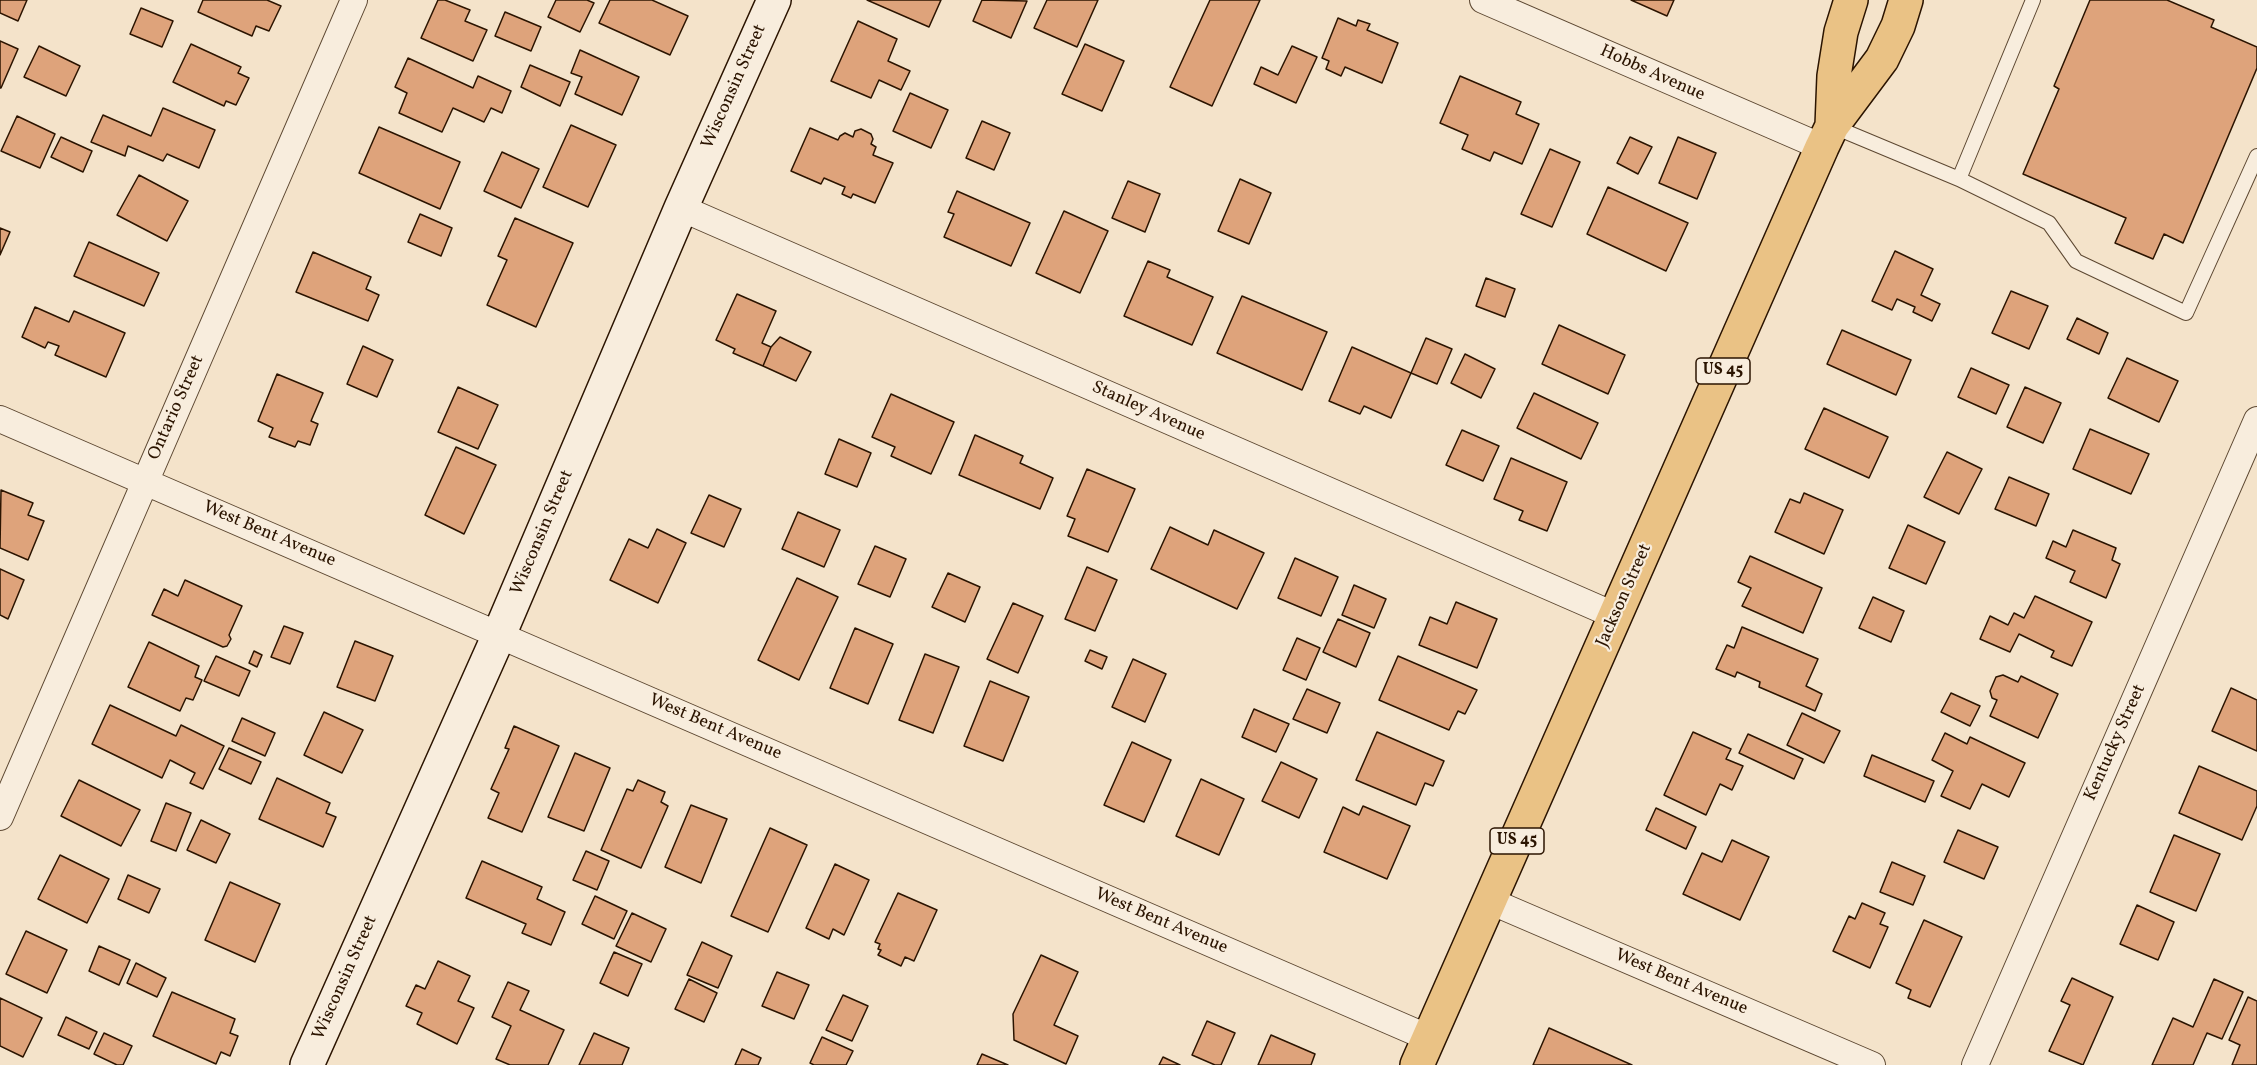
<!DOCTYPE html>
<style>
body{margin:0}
canvas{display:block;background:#f4e3ca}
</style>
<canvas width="2257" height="1065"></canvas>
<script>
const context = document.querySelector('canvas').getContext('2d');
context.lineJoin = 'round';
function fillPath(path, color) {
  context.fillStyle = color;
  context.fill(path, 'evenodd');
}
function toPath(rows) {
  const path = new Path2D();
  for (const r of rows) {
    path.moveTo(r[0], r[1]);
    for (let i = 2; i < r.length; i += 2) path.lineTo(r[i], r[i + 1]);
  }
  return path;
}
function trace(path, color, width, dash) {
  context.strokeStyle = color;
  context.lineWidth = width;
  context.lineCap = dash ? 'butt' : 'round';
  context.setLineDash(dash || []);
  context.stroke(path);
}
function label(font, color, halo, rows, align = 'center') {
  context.font = font + ' Vollkorn,serif';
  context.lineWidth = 4.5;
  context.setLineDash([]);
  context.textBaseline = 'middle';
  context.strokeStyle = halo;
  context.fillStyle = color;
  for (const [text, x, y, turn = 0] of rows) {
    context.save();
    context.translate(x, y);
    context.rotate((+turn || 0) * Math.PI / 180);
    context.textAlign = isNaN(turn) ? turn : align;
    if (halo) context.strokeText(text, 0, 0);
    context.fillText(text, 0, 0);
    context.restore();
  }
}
const building = toPath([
 [0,0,27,0,18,21,0,13,0,0],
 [203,0,267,0,281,6,269,31,256,26,252,36,198,12,203,0],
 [438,0,445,0,470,10,465,21,487,30,473,61,421,38,438,0],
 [556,0,587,0,594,3,580,32,548,17,556,0],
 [610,0,652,0,688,16,670,55,599,23,610,0],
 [867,0,941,0,929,27,867,0],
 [982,0,1027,1,1011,38,973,21,982,0],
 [1047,0,1098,0,1077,47,1034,28,1047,0],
 [1210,0,1260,0,1212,106,1170,87,1210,0],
 [1631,0,1674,0,1667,16,1631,0],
 [2090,0,2167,0,2214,20,2211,27,2257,47,2257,68,2183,243,2164,234,2153,259,2115,243,2126,218,2023,174,2059,89,2054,86,2090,0],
 [141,8,173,21,162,47,130,34,141,8],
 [505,12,541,27,531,51,495,36,505,12],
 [1338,18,1356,26,1358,20,1370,24,1367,30,1398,43,1382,83,1345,67,1341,76,1326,69,1329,61,1322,58,1338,18],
 [858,21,897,39,888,61,910,71,901,90,879,80,871,98,831,81,858,21],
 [0,41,18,49,1,88,0,88,0,41],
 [191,44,241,67,238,73,249,78,236,105,226,101,224,106,173,82,191,44],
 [1085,44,1124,61,1102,111,1062,94,1085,44],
 [39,46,80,66,66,96,24,77,39,46],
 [1292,46,1317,57,1296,103,1254,84,1261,67,1278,75,1292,46],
 [580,50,639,77,622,115,575,94,582,77,571,73,580,50],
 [408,58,473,88,478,76,511,91,502,113,491,108,484,122,453,108,442,132,399,113,407,93,395,87,408,58],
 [530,65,570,82,560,106,521,87,530,65],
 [1460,76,1521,102,1516,114,1539,124,1522,164,1494,152,1490,161,1462,149,1468,135,1440,123,1460,76],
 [910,93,948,110,931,148,893,131,910,93],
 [163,108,215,130,199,168,167,154,163,161,128,146,125,156,91,142,103,115,151,136,163,108],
 [17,116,55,134,40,168,1,151,17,116],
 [982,121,1010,133,994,170,966,158,982,121],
 [571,125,616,145,588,207,543,187,571,125],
 [379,127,460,162,440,209,359,173,379,127],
 [810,128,838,140,840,136,845,133,853,137,855,131,861,129,871,134,873,139,871,144,876,147,873,155,893,163,875,203,853,194,851,198,842,194,845,187,824,178,821,184,791,171,810,128],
 [61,137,92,151,83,172,51,157,61,137],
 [1630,137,1652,147,1638,174,1617,163,1630,137],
 [1678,137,1716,153,1697,199,1659,183,1678,137],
 [1550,149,1580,162,1552,227,1521,214,1550,149],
 [502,152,539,169,521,208,484,191,502,152],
 [139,175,188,201,167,241,117,215,139,175],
 [1240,179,1271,193,1249,244,1218,231,1240,179],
 [1128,181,1160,194,1145,232,1112,218,1128,181],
 [1608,187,1688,223,1666,271,1587,234,1608,187],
 [957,191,1030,223,1011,266,944,237,954,214,948,212,957,191],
 [1064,211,1108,231,1080,293,1036,273,1064,211],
 [420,214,452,228,441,256,408,242,420,214],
 [515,218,573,243,536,327,487,305,507,260,498,256,515,218],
 [0,228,10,232,0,255,0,228],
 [89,242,159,273,144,306,74,276,89,242],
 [1895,251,1933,269,1921,295,1940,304,1932,321,1913,312,1915,307,1897,299,1892,310,1872,301,1895,251],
 [313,252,371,277,366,289,379,295,368,321,296,292,313,252],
 [1148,261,1170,270,1167,277,1213,297,1192,345,1124,316,1148,261],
 [1486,278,1515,289,1505,317,1476,306,1486,278],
 [2011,291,2048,306,2029,349,1992,333,2011,291],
 [737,294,776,311,762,343,771,347,763,366,733,353,735,349,716,340,737,294],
 [1242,296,1327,332,1302,390,1217,353,1242,296],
 [35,307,69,322,74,311,125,333,106,377,55,355,59,346,48,342,45,348,22,337,35,307],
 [2077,318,2108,333,2099,354,2067,339,2077,318],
 [1559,325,1625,355,1608,394,1542,364,1559,325],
 [1842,330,1911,360,1896,395,1827,364,1842,330],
 [780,337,811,352,796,381,763,366,771,347,780,337],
 [1426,338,1452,349,1437,384,1411,373,1426,338],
 [363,346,393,360,377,397,347,384,363,346],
 [1352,347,1411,373,1391,418,1364,406,1360,414,1329,401,1352,347],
 [1465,354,1495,369,1481,398,1451,383,1465,354],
 [2127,358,2178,381,2159,422,2108,398,2127,358],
 [1971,368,2009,385,1996,414,1958,397,1971,368],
 [277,374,323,393,311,421,318,424,310,445,298,441,295,447,269,437,273,428,258,421,277,374],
 [458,387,498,405,478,449,438,432,458,387],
 [2025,387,2061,403,2043,443,2007,427,2025,387],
 [1534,393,1598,423,1581,459,1517,428,1534,393],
 [891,394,954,422,931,474,891,456,895,447,872,437,891,394],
 [1824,408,1888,437,1869,478,1805,449,1824,408],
 [2090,429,2149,454,2131,494,2073,469,2090,429],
 [1462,430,1499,446,1483,481,1446,465,1462,430],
 [975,435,1023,456,1020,463,1053,478,1040,509,959,475,975,435],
 [839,439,871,453,857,487,825,474,839,439],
 [456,447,496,465,464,534,425,515,456,447],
 [1947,452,1982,469,1959,514,1924,497,1947,452],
 [1511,458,1567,482,1547,531,1519,520,1523,511,1494,499,1511,458],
 [1087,469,1135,489,1108,552,1068,536,1075,519,1067,516,1087,469],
 [2009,477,2049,494,2036,526,1995,509,2009,477],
 [1,490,33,503,28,515,44,521,28,560,0,548,1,490],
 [1804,493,1843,510,1824,554,1775,532,1790,499,1800,503,1804,493],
 [709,495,741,509,724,547,691,533,709,495],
 [798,512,840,530,824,567,782,549,798,512],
 [1908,525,1945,542,1926,584,1889,568,1908,525],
 [1170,527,1208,545,1214,530,1264,553,1237,609,1151,569,1170,527],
 [657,529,686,543,658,603,610,580,629,539,648,548,657,529],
 [2073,530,2116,548,2112,560,2120,564,2106,598,2070,582,2075,571,2046,558,2053,541,2066,547,2073,530],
 [875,546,906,559,890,597,858,584,875,546],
 [1750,556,1822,588,1803,633,1742,606,1751,588,1738,582,1750,556],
 [1295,558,1338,577,1321,616,1278,598,1295,558],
 [1087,567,1117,580,1095,631,1065,619,1087,567],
 [0,569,24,580,8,619,0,615,0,569],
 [948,573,980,587,965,622,932,607,948,573],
 [797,578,838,597,799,680,758,660,797,578],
 [185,580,242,606,229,635,231,639,227,646,223,647,152,615,164,589,178,596,185,580],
 [1354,585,1386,599,1374,628,1342,615,1354,585],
 [2035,596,2092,622,2072,666,2051,657,2054,651,2019,634,2010,652,1980,639,1990,616,2008,625,2014,613,2024,618,2035,596],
 [1873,597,1904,611,1891,642,1859,628,1873,597],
 [1456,602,1497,619,1477,668,1419,645,1430,617,1447,624,1456,602],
 [1013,603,1043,616,1018,673,987,659,1013,603],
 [1338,619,1370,633,1356,667,1323,652,1338,619],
 [284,626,303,633,290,664,271,657,284,626],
 [1742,627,1818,659,1806,686,1822,694,1815,711,1759,687,1760,682,1737,672,1735,677,1716,669,1727,645,1734,648,1742,627],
 [855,628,893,644,868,704,830,688,855,628],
 [1297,638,1320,648,1306,680,1283,670,1297,638],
 [355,641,393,656,375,701,337,687,355,641],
 [149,642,199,666,195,677,202,680,193,700,186,698,180,711,128,687,149,642],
 [1090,650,1107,657,1102,669,1085,661,1090,650],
 [254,651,262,655,257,667,249,663,254,651],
 [925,654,959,667,933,733,899,720,925,654],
 [216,656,250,671,239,696,204,681,216,656],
 [1398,656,1477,690,1465,714,1458,711,1449,730,1379,700,1398,656],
 [1133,659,1166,674,1145,722,1112,707,1133,659],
 [2003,675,2018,682,2021,676,2058,694,2038,738,1990,716,1997,700,1992,698,1990,691,1996,677,2003,675],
 [990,681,1029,697,1003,761,964,746,990,681],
 [2231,688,2257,700,2257,751,2212,731,2231,688],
 [1307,689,1340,703,1327,733,1293,719,1307,689],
 [1951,693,1980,706,1970,726,1941,712,1951,693],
 [110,705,176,736,181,725,224,746,203,789,190,783,195,773,170,760,162,778,92,744,110,705],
 [1254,709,1289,724,1276,752,1242,737,1254,709],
 [324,712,363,730,342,773,304,755,324,712],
 [1802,713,1840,731,1824,763,1787,745,1802,713],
 [242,718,275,733,265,756,232,741,242,718],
 [514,726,559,746,522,832,488,818,499,793,491,789,509,749,505,748,514,726],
 [1377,732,1444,761,1433,786,1425,783,1416,805,1356,780,1377,732],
 [1693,732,1731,749,1726,759,1743,766,1732,790,1720,784,1706,815,1664,795,1693,732],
 [1945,733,1967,744,1970,737,2025,763,2009,797,1982,784,1970,809,1941,796,1953,771,1932,760,1945,733],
 [1748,734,1803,759,1794,779,1739,753,1748,734],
 [1132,742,1171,760,1144,822,1104,805,1132,742],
 [229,748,261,762,251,784,219,769,229,748],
 [575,753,610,768,584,831,548,817,575,753],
 [1872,755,1934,781,1925,802,1864,776,1872,755],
 [1281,762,1317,779,1299,818,1262,801,1281,762],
 [2199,766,2257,791,2257,806,2242,840,2179,813,2199,766],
 [277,778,330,803,326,813,336,817,323,847,259,819,277,778],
 [1201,779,1244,799,1219,855,1176,836,1201,779],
 [79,780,140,810,121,846,61,816,79,780],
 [638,780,665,792,661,802,668,806,641,868,601,850,627,789,633,791,638,780],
 [166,803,191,813,176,851,151,841,166,803],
 [691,805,727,819,701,883,665,867,691,805],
 [1363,806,1410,826,1387,879,1324,852,1343,807,1359,815,1363,806],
 [1656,808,1696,827,1686,849,1646,830,1656,808],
 [201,820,230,834,216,863,187,850,201,820],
 [770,828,807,845,768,932,731,916,770,828],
 [1958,830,1998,847,1984,879,1944,862,1958,830],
 [2174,835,2220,854,2196,911,2150,892,2174,835],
 [1732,840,1769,857,1740,920,1683,894,1702,853,1722,862,1732,840],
 [586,851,609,861,597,890,573,880,586,851],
 [60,855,109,879,87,923,38,899,60,855],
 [482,861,542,887,537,899,565,912,551,945,522,933,526,924,466,898,482,861],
 [1892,862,1925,876,1913,905,1880,892,1892,862],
 [835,864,869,880,844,935,833,929,829,939,806,928,835,864],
 [128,875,160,889,149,913,118,899,128,875],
 [230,882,280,904,255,962,205,940,230,882],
 [898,893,937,910,914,961,905,957,901,966,878,955,881,950,878,949,880,944,875,942,898,893],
 [595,896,627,911,614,939,582,924,595,896],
 [1862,903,1885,913,1880,924,1888,927,1870,968,1833,951,1849,916,1855,919,1862,903],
 [2137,905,2174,922,2158,960,2120,944,2137,905],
 [632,913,666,929,651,962,616,946,632,913],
 [1924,920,1962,937,1930,1007,1908,998,1911,990,1896,983,1924,920],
 [26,931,67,950,47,993,6,974,26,931],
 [702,942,732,956,718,988,687,975,702,942],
 [99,946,130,960,119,985,89,971,99,946],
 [614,952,642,964,628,996,600,983,614,952],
 [1041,955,1078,972,1054,1025,1078,1036,1066,1064,1014,1040,1013,1014,1041,955],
 [438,961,470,976,458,1001,474,1008,457,1044,417,1024,422,1013,406,1006,416,985,425,989,438,961],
 [136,963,166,978,157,997,127,983,136,963],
 [777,972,809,985,794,1019,762,1006,777,972],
 [2072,978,2113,997,2083,1065,2049,1051,2070,1005,2061,1001,2072,978],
 [689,979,717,993,704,1022,675,1009,689,979],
 [2214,979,2243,992,2222,1039,2207,1033,2193,1065,2152,1065,2173,1018,2193,1027,2214,979],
 [508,982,529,991,520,1010,564,1030,548,1065,510,1065,496,1059,511,1026,492,1017,508,982],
 [172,992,235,1019,230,1033,238,1036,230,1056,221,1052,216,1064,153,1036,172,992],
 [843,995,868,1006,852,1041,826,1030,843,995],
 [2248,997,2257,1001,2257,1065,2232,1065,2240,1045,2229,1040,2248,997],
 [0,998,42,1018,23,1057,0,1046,0,998],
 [66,1017,97,1032,89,1049,58,1035,66,1017],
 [1207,1021,1235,1033,1221,1065,1215,1065,1192,1055,1207,1021],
 [1549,1028,1632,1065,1533,1065,1549,1028],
 [104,1033,132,1046,123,1065,117,1065,94,1054,104,1033],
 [594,1033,629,1048,622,1065,579,1065,594,1033],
 [1271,1035,1315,1054,1311,1065,1258,1065,1271,1035],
 [822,1037,853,1051,846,1065,814,1065,810,1063,822,1037],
 [742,1049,761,1058,758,1065,735,1065,742,1049],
 [982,1054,1008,1065,977,1065,982,1054],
 [1163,1057,1180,1065,1159,1065,1163,1057]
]);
fillPath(building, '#dea37b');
trace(building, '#2b1400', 1.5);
const lane = toPath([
 [1832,126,1959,179,2033,0],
 [1959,179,2049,223,2076,261,2186,313,2257,156]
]);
const street = toPath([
 [1483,0,1822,147],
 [681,208,1616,616],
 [0,419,1429,1038],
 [0,817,354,0],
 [1490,901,1872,1065],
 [1975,1065,2257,420]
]);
const secondary = toPath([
 [307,1065,499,635,681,208,774,0]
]);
const primary = toPath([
 [1832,126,1834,76,1841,32,1851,0],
 [1417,1065,1822,147,1832,126,1882,59,1898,26,1906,0]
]);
trace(lane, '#5d4832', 16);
trace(street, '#5d4832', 28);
trace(secondary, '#2b1400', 36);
trace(primary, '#2b1400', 36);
trace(lane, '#f8eddd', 14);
trace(street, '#f8eddd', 26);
trace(secondary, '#f8eddd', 33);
trace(primary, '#eac285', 33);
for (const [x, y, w] of [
 [1723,371,54],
 [1517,841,54]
]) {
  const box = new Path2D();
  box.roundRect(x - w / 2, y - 13, w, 26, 4.5);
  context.fillStyle = '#f8eddd';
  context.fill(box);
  trace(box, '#2b1400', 1.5);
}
label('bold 16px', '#2b1400', null, [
 ["US 45",1723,371],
 ["US 45",1517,841]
]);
label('18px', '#2b1400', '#f8eddd', [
 ["Hobbs Avenue",1652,74,24],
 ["Wisconsin Street",735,87,-66],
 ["Ontario Street",177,408,-66],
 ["Stanley Avenue",1148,412,24],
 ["Wisconsin Street",543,533,-67],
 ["West Bent Avenue",269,535,23],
 ["Jackson Street",1625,596,-66],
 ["West Bent Avenue",715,728,23],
 ["Kentucky Street",2116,743,-66],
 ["West Bent Avenue",1161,922,23],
 ["Wisconsin Street",346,978,-66],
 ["West Bent Avenue",1681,983,23]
]);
</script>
